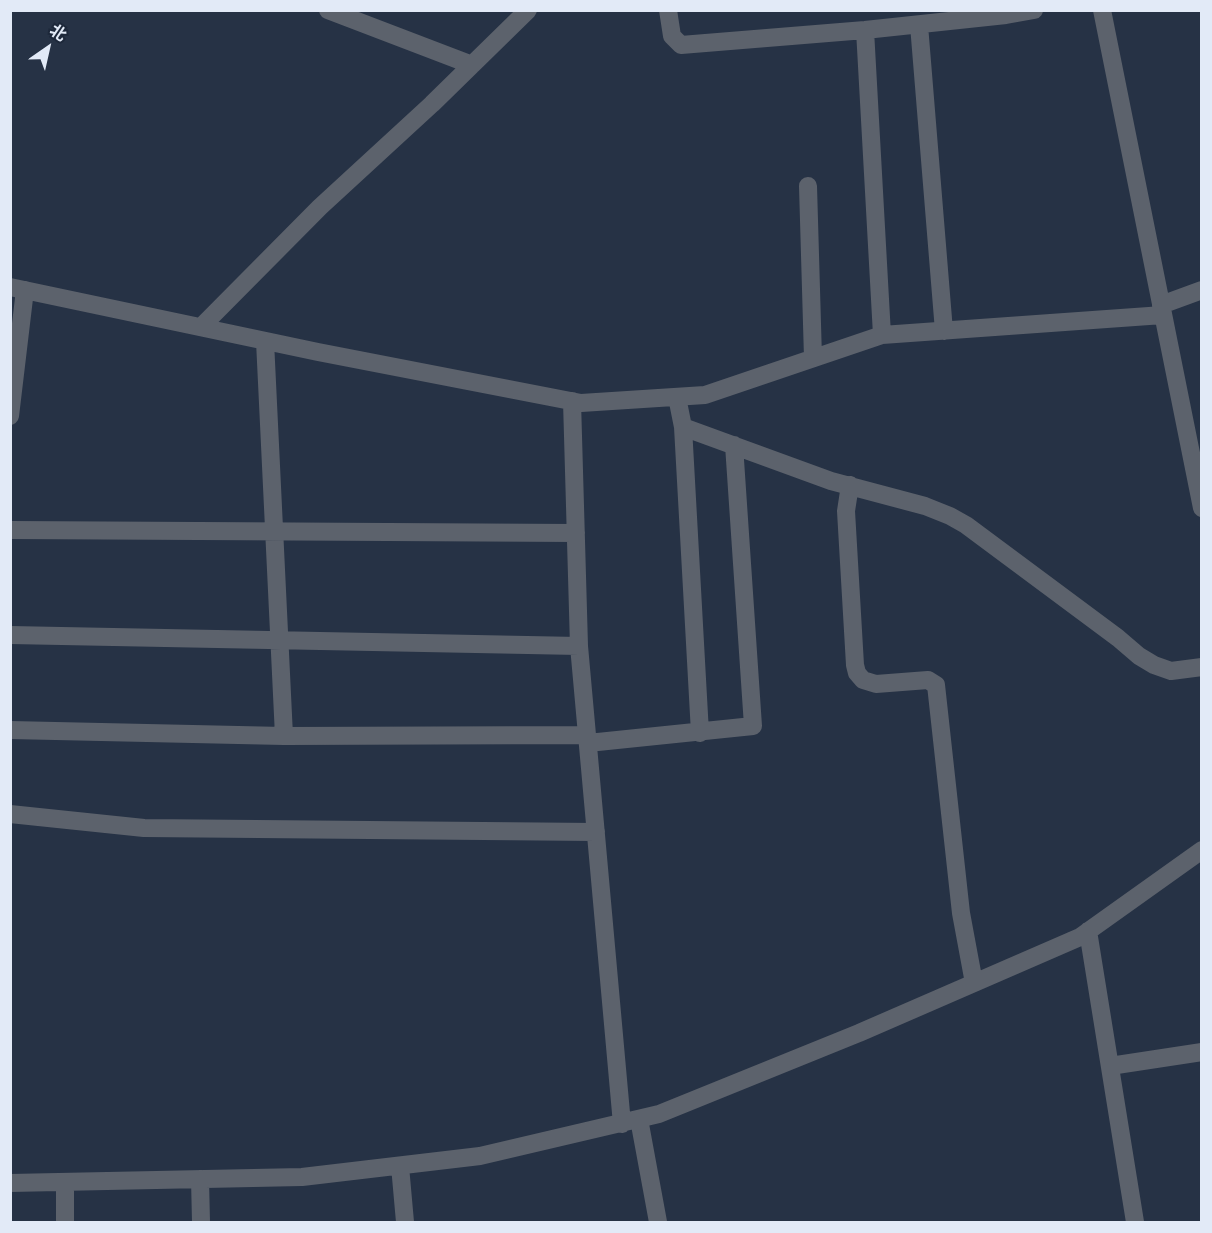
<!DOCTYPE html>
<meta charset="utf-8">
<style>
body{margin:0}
#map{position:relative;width:1212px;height:1233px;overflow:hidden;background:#263245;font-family:"Nunito Sans","Noto Sans SC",sans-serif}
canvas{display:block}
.frame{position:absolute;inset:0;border:12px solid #e2eaf7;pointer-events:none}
.north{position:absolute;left:18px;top:18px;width:60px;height:60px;-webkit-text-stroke:4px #1d283a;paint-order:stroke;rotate:34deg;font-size:16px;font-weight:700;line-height:24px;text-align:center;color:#e2eaf7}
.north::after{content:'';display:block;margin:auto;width:21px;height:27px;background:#e2eaf7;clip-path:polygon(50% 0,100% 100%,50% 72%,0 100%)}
</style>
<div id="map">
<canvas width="1212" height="1233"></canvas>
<div class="frame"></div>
<div class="north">北</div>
</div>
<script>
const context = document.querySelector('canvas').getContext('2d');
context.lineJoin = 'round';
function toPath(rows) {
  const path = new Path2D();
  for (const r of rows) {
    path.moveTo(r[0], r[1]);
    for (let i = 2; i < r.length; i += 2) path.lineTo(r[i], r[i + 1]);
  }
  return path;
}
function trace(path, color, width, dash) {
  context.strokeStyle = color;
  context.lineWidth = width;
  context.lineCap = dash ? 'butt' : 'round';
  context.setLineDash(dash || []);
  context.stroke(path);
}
trace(toPath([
 [328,10,472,65],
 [668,10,672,36,681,45,865,30,1006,15,1034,10],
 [1102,10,1202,508],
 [919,25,944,331],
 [865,30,882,335],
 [808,186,813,358],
 [10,287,318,352,581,403,705,395,882,335,1163,315],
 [1161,305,1202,290],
 [201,327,320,207,432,104,528,10],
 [265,341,284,736],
 [677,397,683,427,831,481,925,506,950,516,966,525,1118,638,1139,656,1154,665,1171,671,1202,667],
 [572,401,579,646,622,1124],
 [10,416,25,290],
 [683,427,700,733],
 [850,485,846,511,855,665,857,673,863,680,876,684,928,680,936,685,961,913,974,983],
 [10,530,576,533],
 [10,635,579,646],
 [10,730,284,736,587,735],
 [588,743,753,726,734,445],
 [10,814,144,828,596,832],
 [1088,931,1135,1222],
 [1110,1066,1202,1052],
 [639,1119,658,1222],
 [400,1166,405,1222],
 [200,1179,201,1222],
 [65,1182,65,1222],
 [10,1183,302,1177,480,1156,659,1114,859,1033,1080,937,1202,850]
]), '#5c626c', 18);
</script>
